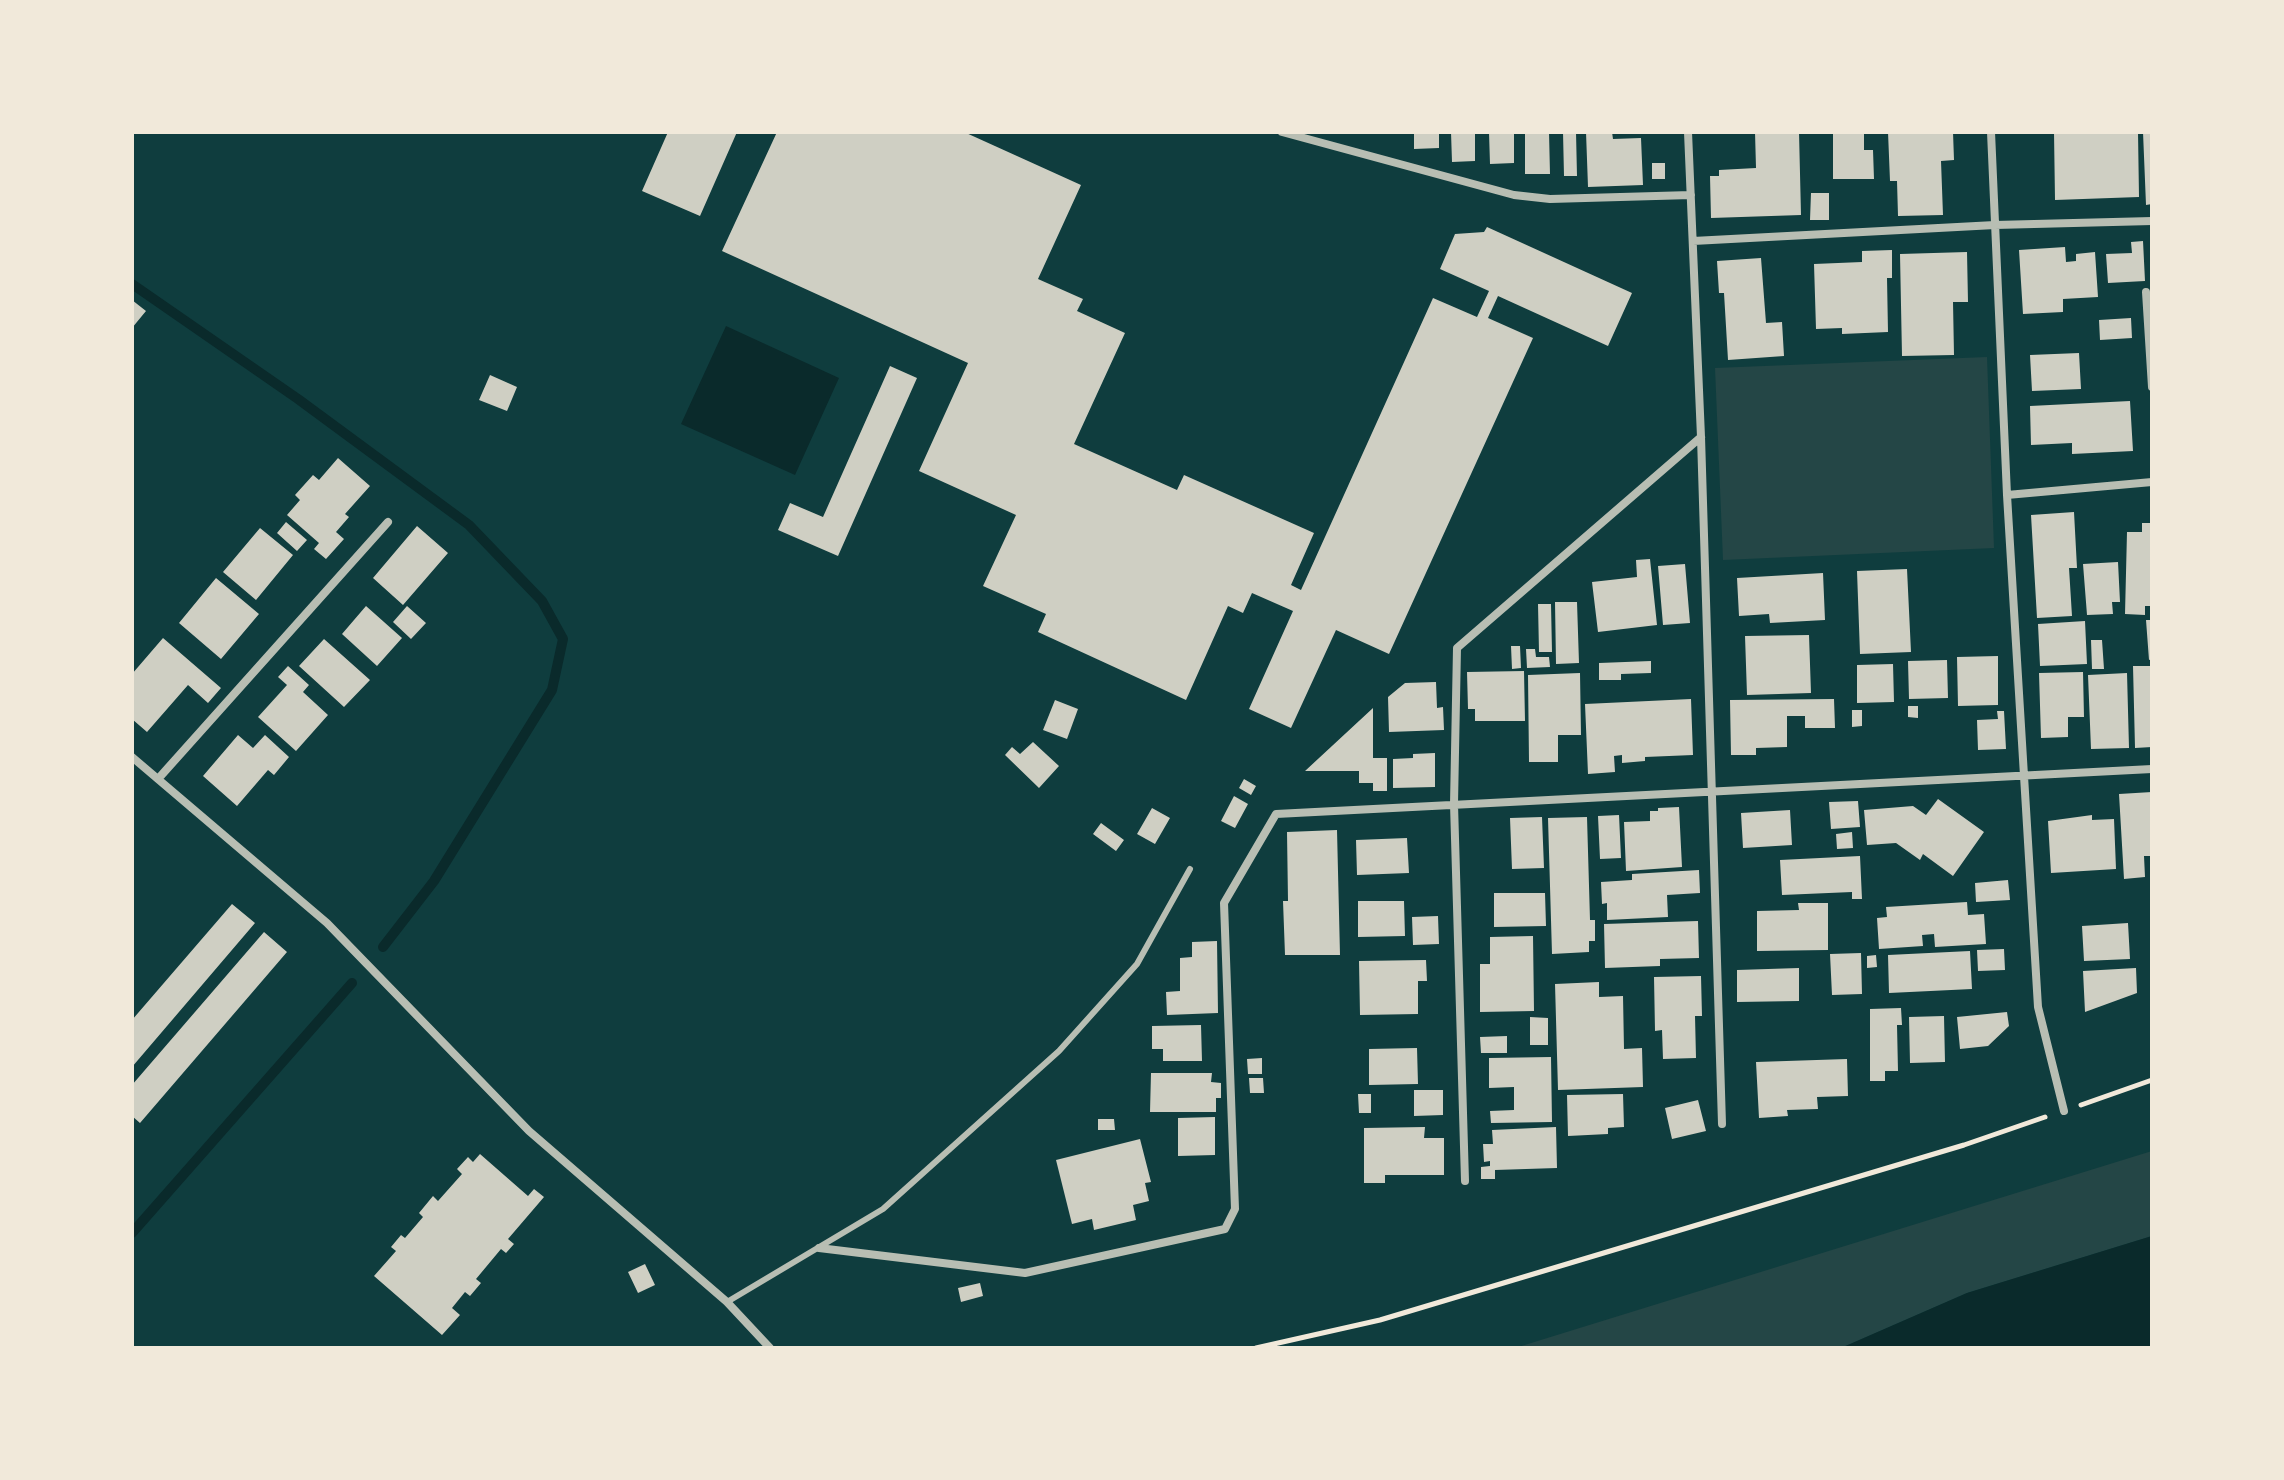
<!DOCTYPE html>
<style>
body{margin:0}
#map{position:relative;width:2284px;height:1480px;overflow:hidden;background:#0f3d3e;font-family:"Zilla Slab",serif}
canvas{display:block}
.frame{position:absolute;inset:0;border:134px solid #f1e9da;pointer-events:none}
</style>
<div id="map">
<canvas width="2284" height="1480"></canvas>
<div class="frame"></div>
</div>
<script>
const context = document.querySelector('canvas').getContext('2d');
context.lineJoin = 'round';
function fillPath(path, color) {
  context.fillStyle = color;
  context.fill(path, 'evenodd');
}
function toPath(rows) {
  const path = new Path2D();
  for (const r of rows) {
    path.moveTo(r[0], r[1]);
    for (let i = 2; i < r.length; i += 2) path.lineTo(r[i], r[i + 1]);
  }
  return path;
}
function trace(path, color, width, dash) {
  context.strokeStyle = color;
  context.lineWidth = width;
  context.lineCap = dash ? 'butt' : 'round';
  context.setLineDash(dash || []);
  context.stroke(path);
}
fillPath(toPath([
 [1987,357,1994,548,1723,560,1715,368],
 [2152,1151,2152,1236,1967,1293,1841,1348,1515,1348]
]), '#244646');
fillPath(toPath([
 [726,326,839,378,795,475,681,424],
 [2152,1236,2152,1348,1841,1348,1967,1293]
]), '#0a2a2b');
trace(toPath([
 [132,284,298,399,469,525,542,601,563,639,552,690,434,881,383,947],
 [132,1233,352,983]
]), '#0a2a2b', 10);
fillPath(toPath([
 [668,132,737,132,700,216,642,191],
 [777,132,964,132,1081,185,1038,279,1083,299,1077,311,1125,333,1074,444,1177,490,1184,475,1314,533,1291,585,1301,590,1433,298,1477,317,1489,291,1440,269,1455,234,1484,232,1487,227,1632,293,1608,346,1498,296,1488,318,1533,338,1389,654,1336,630,1291,728,1249,709,1293,611,1252,593,1243,613,1228,606,1186,700,1038,632,1046,614,983,586,1016,515,919,471,968,363,722,251],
 [1414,132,1439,132,1439,148,1414,149],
 [1451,132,1475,132,1475,161,1452,162],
 [1489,132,1514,132,1514,163,1490,164],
 [1525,132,1549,132,1550,174,1525,174],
 [1563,132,1576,132,1577,176,1564,176],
 [1586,132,1612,132,1613,139,1641,138,1643,185,1588,187],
 [1755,132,1799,132,1801,215,1711,218,1710,176,1719,176,1719,170,1756,168],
 [1833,132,1864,132,1864,150,1873,150,1874,179,1833,179],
 [1888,132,1953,132,1954,160,1941,161,1943,215,1898,216,1897,181,1890,181],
 [2054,132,2138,132,2139,197,2055,200],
 [2143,132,2152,132,2152,204,2146,205],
 [1652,163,1665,163,1665,179,1652,179],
 [1811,193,1829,193,1829,220,1810,220],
 [2143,241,2145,281,2108,283,2106,254,2132,253,2131,242],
 [2065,247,2066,262,2076,261,2076,254,2095,252,2098,297,2063,299,2063,312,2023,314,2019,250],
 [1892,250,1892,278,1887,278,1888,332,1842,334,1842,328,1816,329,1814,264,1862,262,1862,251],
 [1967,252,1968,302,1953,302,1954,355,1902,356,1900,254],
 [1761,258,1766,323,1782,322,1784,356,1728,360,1724,293,1719,293,1717,261],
 [132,300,146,311,132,328],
 [2131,318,2132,338,2100,340,2099,320],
 [2079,353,2081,389,2032,391,2030,355],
 [890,366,917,378,838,556,778,530,790,503,823,517],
 [490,375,517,387,507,411,479,400],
 [2130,401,2133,451,2072,454,2072,443,2031,445,2030,406],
 [338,458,370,486,345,514,349,517,336,532,344,539,326,559,314,549,319,543,287,515,300,500,295,495,313,475,319,480],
 [2074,512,2077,568,2069,568,2072,616,2037,618,2031,515],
 [286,522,307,540,297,551,277,533],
 [2142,523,2152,523,2152,606,2145,606,2145,615,2125,614,2127,532,2142,532],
 [417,526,448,553,403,605,373,578],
 [260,528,293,555,256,600,223,572],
 [1650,559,1657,625,1598,632,1592,582,1637,577,1636,560],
 [2118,562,2120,602,2112,602,2113,614,2087,615,2083,564],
 [1685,564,1690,623,1663,625,1658,566],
 [1907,569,1911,652,1860,654,1857,571],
 [1823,573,1825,620,1770,623,1769,614,1739,616,1737,578],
 [216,578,259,614,221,659,179,623],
 [1555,602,1577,602,1579,663,1556,664],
 [1538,604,1551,604,1552,652,1539,652],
 [366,606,402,638,377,666,342,634],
 [407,606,426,623,411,639,393,622],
 [2146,620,2152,620,2152,659,2149,660],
 [2085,621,2087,664,2040,666,2038,624],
 [1809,635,1811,693,1747,695,1745,636],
 [163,638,221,688,208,703,188,685,147,732,132,719,132,674],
 [324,639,370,680,344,707,299,666],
 [2091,640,2102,640,2104,669,2092,669],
 [1511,646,1520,646,1521,668,1512,669],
 [1526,649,1535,649,1536,657,1549,657,1550,667,1527,668],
 [1998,656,1998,705,1958,706,1957,657],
 [1947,660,1948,698,1909,699,1908,661],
 [1651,661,1651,673,1621,674,1621,680,1599,680,1599,663],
 [1893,664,1894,702,1857,703,1857,665],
 [288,666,309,685,303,692,328,715,296,751,258,717,287,685,278,677],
 [2133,666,2152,666,2152,747,2135,748],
 [1524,671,1525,721,1475,721,1475,709,1468,709,1467,672],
 [2083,672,2084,717,2068,717,2068,737,2041,738,2039,673],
 [1580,673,1581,735,1558,735,1558,762,1529,762,1528,675],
 [2127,673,2129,748,2091,749,2088,675],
 [1436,682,1437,708,1443,707,1444,730,1389,732,1388,697,1405,683],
 [1691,699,1693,755,1645,757,1645,761,1622,763,1622,755,1614,756,1615,772,1588,774,1585,704],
 [1834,699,1835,728,1805,728,1805,716,1787,716,1787,747,1756,748,1756,755,1731,755,1730,700],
 [1055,700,1078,709,1067,739,1043,730],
 [1908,706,1918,706,1918,718,1908,717],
 [1373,708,1373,758,1387,758,1387,791,1373,791,1373,783,1359,783,1359,771,1305,771],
 [1852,710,1862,710,1862,726,1852,727],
 [1997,711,2004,711,2006,749,1978,750,1977,720,1998,719],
 [238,735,253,748,265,735,289,757,274,775,268,770,237,806,203,776],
 [1033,742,1059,766,1039,788,1005,755,1012,747,1020,754],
 [1435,753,1435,787,1393,788,1393,759,1413,758,1413,754],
 [1244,779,1256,786,1251,795,1239,788],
 [2152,792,2152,856,2144,856,2145,877,2124,879,2119,794],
 [1234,796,1248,804,1235,828,1221,821],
 [1938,799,1984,832,1953,876,1923,854,1920,860,1896,843,1867,845,1864,810,1913,806,1926,815],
 [1858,801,1860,827,1831,829,1829,802],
 [1679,807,1682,867,1626,871,1624,822,1650,821,1650,811,1658,811,1658,808],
 [1152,808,1170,818,1155,844,1137,834],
 [1790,810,1792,845,1743,848,1741,813],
 [1619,815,1621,858,1600,859,1598,816],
 [2092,815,2092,820,2114,819,2116,869,2051,873,2048,821],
 [1542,817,1544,868,1512,869,1510,818],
 [1587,817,1590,920,1595,920,1595,941,1589,941,1589,952,1552,954,1548,818],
 [1101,823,1124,840,1116,851,1093,834],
 [1337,830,1340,955,1285,955,1283,901,1288,901,1287,832],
 [1852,832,1853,848,1837,849,1836,834],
 [1407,838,1409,873,1357,875,1356,840],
 [1860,856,1862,899,1852,899,1852,892,1782,895,1780,860],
 [1699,870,1700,893,1667,895,1668,917,1607,920,1607,903,1602,904,1601,882,1632,880,1632,874],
 [2008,880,2010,900,1976,902,1975,883],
 [1494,893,1545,893,1546,926,1494,927],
 [1358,901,1404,901,1405,936,1358,937],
 [1967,902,1968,915,1984,914,1986,944,1935,947,1934,934,1922,935,1923,946,1879,949,1877,918,1887,917,1886,907],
 [1798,903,1828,903,1828,950,1757,951,1757,911,1799,910],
 [232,904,255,923,132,1067,132,1020],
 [1438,916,1439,944,1413,945,1412,917],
 [1698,921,1699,958,1660,959,1660,966,1605,968,1604,924],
 [2128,923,2130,959,2084,961,2082,926],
 [264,932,287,952,140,1123,132,1116,132,1085],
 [1533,936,1534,1011,1480,1012,1480,964,1490,964,1490,937],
 [1217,941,1218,1013,1167,1015,1166,992,1180,991,1180,958,1192,957,1192,942],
 [2004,949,2005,970,1978,971,1977,950],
 [1970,951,1972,989,1889,993,1888,955],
 [1861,953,1862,994,1832,995,1830,954],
 [1876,955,1877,967,1867,968,1867,956],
 [1426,960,1427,981,1418,981,1418,1014,1360,1015,1359,961],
 [1799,968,1799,1001,1737,1002,1737,970],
 [2136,968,2137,993,2085,1012,2083,971],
 [1701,976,1702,1016,1695,1016,1696,1058,1663,1059,1662,1030,1655,1031,1654,977],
 [1599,982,1599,997,1623,996,1624,1049,1642,1048,1643,1087,1558,1090,1555,984],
 [1901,1008,1902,1025,1897,1025,1898,1071,1885,1071,1885,1081,1870,1081,1870,1009],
 [2007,1012,2009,1026,1988,1046,1960,1049,1957,1017],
 [1944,1016,1945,1062,1910,1063,1909,1017],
 [1530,1017,1548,1018,1548,1045,1530,1045],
 [1201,1025,1202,1061,1163,1061,1163,1049,1152,1049,1152,1026],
 [1507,1036,1507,1053,1481,1053,1480,1037],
 [1417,1048,1418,1084,1369,1085,1369,1049],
 [1551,1057,1552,1122,1491,1123,1490,1111,1514,1110,1514,1087,1489,1088,1489,1058],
 [1262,1058,1262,1074,1248,1074,1247,1059],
 [1847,1059,1848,1096,1817,1097,1818,1109,1787,1110,1788,1116,1759,1118,1756,1062],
 [1151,1073,1212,1073,1211,1082,1221,1083,1221,1098,1216,1098,1216,1112,1150,1112],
 [1249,1078,1263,1078,1264,1093,1250,1093],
 [1414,1090,1443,1090,1443,1115,1414,1116],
 [1358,1094,1371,1094,1371,1113,1359,1113],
 [1623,1094,1624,1127,1608,1128,1608,1134,1568,1136,1567,1095],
 [1698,1100,1706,1131,1672,1139,1665,1108],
 [1215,1117,1215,1155,1178,1156,1178,1118],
 [1098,1119,1114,1119,1115,1130,1098,1130],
 [1425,1127,1424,1138,1444,1138,1444,1175,1385,1175,1385,1183,1364,1183,1364,1128],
 [1556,1127,1557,1168,1495,1170,1495,1179,1481,1179,1481,1167,1490,1166,1490,1161,1484,1162,1483,1144,1493,1144,1492,1130],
 [1140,1139,1151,1182,1145,1183,1149,1201,1133,1205,1136,1220,1094,1230,1092,1219,1072,1224,1056,1160],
 [480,1154,528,1196,534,1189,544,1197,508,1239,514,1244,506,1253,501,1249,476,1279,481,1283,470,1296,465,1292,452,1308,460,1315,442,1335,374,1276,396,1251,391,1247,401,1235,405,1238,423,1217,419,1213,433,1196,438,1201,462,1174,457,1169,468,1157,473,1162],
 [645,1264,655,1285,638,1293,628,1272],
 [980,1283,983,1296,961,1302,958,1288]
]), '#cfcfc3');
trace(toPath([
 [2081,1105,2152,1080],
 [1256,1348,1380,1320,1964,1145,2045,1117]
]), '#f1e9da', 5);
trace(toPath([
 [727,1302,883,1209,1059,1051,1137,964,1190,869]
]), '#b8beb3', 6);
trace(toPath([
 [1282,132,1514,195,1550,199,1691,195],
 [1688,132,1701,437,1722,1124],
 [1991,132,2007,495,2038,1007,2064,1111],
 [1693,241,1995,225,2152,221],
 [2146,292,2152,387],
 [2007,495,2152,482],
 [132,757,327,923,529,1131,727,1302,770,1348],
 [158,779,388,522],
 [1465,1181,1454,804,1457,648,1701,437],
 [819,1248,1025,1273,1225,1229,1235,1209,1224,903,1276,814,2152,769]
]), '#b8beb3', 8);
</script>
